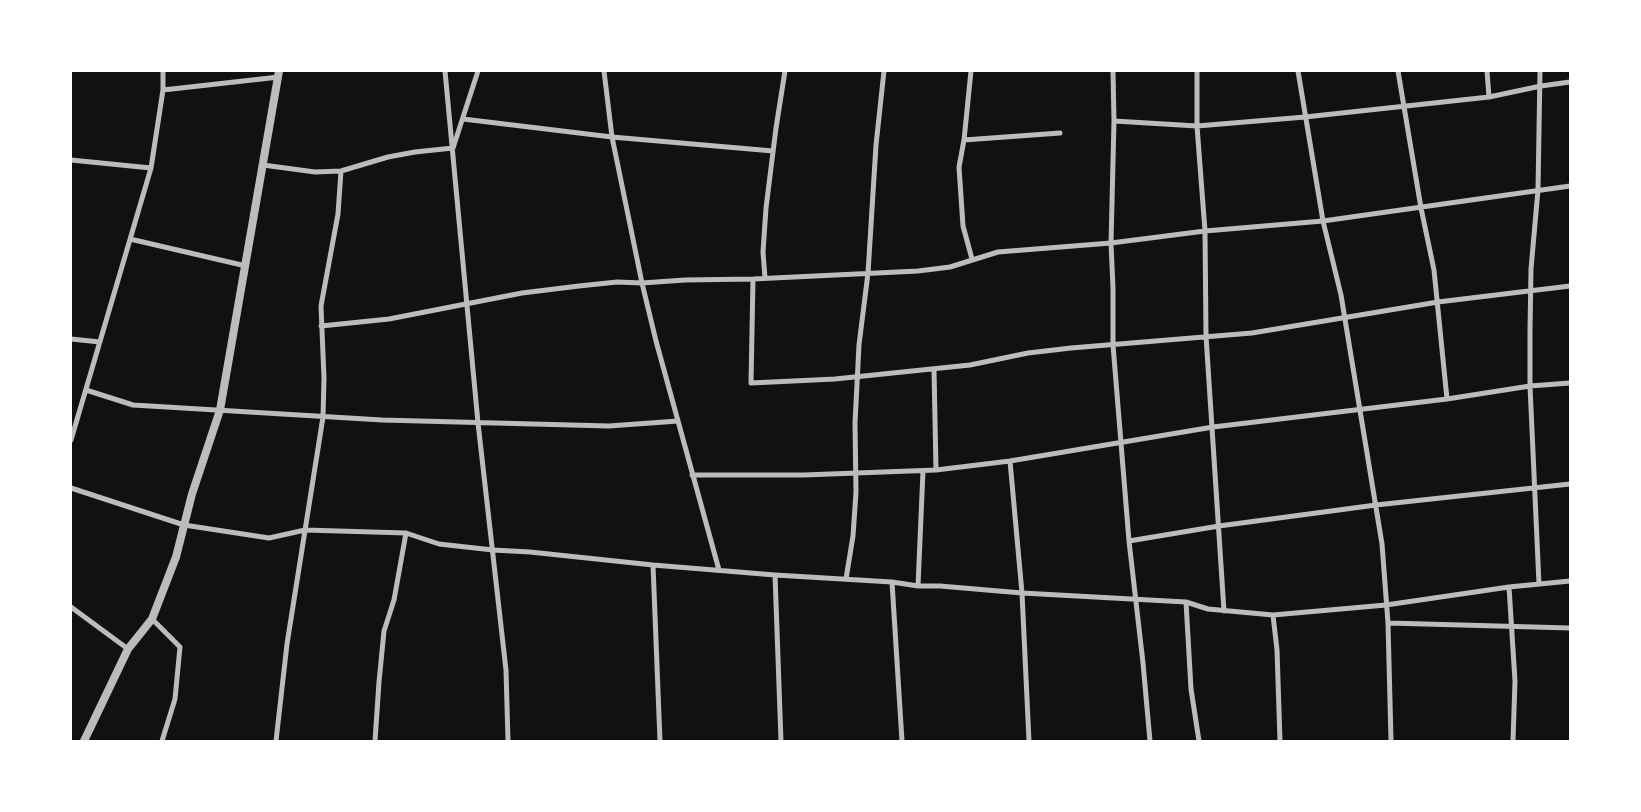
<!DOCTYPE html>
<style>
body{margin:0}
#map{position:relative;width:1641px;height:812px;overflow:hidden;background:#111;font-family:"Source Sans 3",sans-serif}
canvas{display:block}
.frame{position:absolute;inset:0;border:72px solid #fff;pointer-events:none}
</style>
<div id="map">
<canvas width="1641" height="812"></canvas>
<div class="frame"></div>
</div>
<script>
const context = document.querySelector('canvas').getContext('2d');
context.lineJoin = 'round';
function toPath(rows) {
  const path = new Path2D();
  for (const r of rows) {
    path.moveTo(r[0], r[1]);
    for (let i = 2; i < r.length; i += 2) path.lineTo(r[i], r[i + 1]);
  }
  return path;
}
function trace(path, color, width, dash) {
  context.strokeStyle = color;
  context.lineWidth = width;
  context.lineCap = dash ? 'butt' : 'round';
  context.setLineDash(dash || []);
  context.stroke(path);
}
trace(toPath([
 [445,71,478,423,506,670,508,741],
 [604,71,612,137,642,283,656,341,719,570],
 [971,71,964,140,959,167,963,226,972,259],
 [1113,71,1114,121,1111,243,1113,288,1113,345,1129,541,1143,663,1150,741],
 [1197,71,1197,126,1205,231,1206,336,1224,611],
 [1298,71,1323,221,1341,295,1382,544,1388,623,1391,741],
 [1398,71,1421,208,1434,270,1447,399],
 [1487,71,1489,97],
 [163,90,279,77],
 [463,119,612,137,773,151],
 [1114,121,1197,126,1305,117,1489,97,1541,86,1570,82],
 [964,140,1060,133],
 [71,160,151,168],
 [263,165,315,172,341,171,388,157,415,152,453,148,478,71],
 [130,239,246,266],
 [765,278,763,252,766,208,776,128,785,71],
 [753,279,751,383,835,379,970,365,1028,353,1071,348,1252,333,1438,302,1570,286],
 [321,326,389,319,522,293,579,286,617,282,642,283,685,280,753,279,918,271,950,267,998,252,1111,243,1205,231,1323,221,1570,186],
 [71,339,100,342],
 [934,369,936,470],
 [86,390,133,405,382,420,609,426,678,421],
 [71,440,151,168,163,90,163,71],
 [1010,461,1022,593,1029,741],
 [692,475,804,475,936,470,1010,461,1213,427,1447,399,1530,386,1570,383],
 [71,488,184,525,269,538,305,530,406,533,439,544,493,550,530,552,653,565,775,575,892,582,918,586,940,586,1022,593,1186,602,1208,609,1273,615,1386,605,1509,587,1570,581],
 [1129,541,1219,526,1376,505,1570,484],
 [653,565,660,741],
 [775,575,781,741],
 [846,579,853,536,856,492,855,423,859,345,868,273,876,145,884,71],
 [892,582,902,741],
 [1539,584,1530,386,1530,331,1531,269,1538,190,1540,71],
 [918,586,923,471],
 [1509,587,1515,681,1513,741],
 [1186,602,1191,689,1199,741],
 [71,607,128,649],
 [1273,615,1277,650,1280,741],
 [152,619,180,647,175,699,162,741],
 [1388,623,1570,628],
 [276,741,287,644,323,417,324,378,321,306,338,214,341,171],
 [375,741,379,682,384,631,394,600,406,533]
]), '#bcbcbc', 5);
trace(toPath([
 [84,741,128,649,152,619,176,557,192,494,220,410,279,71]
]), '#bcbcbc', 8);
</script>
